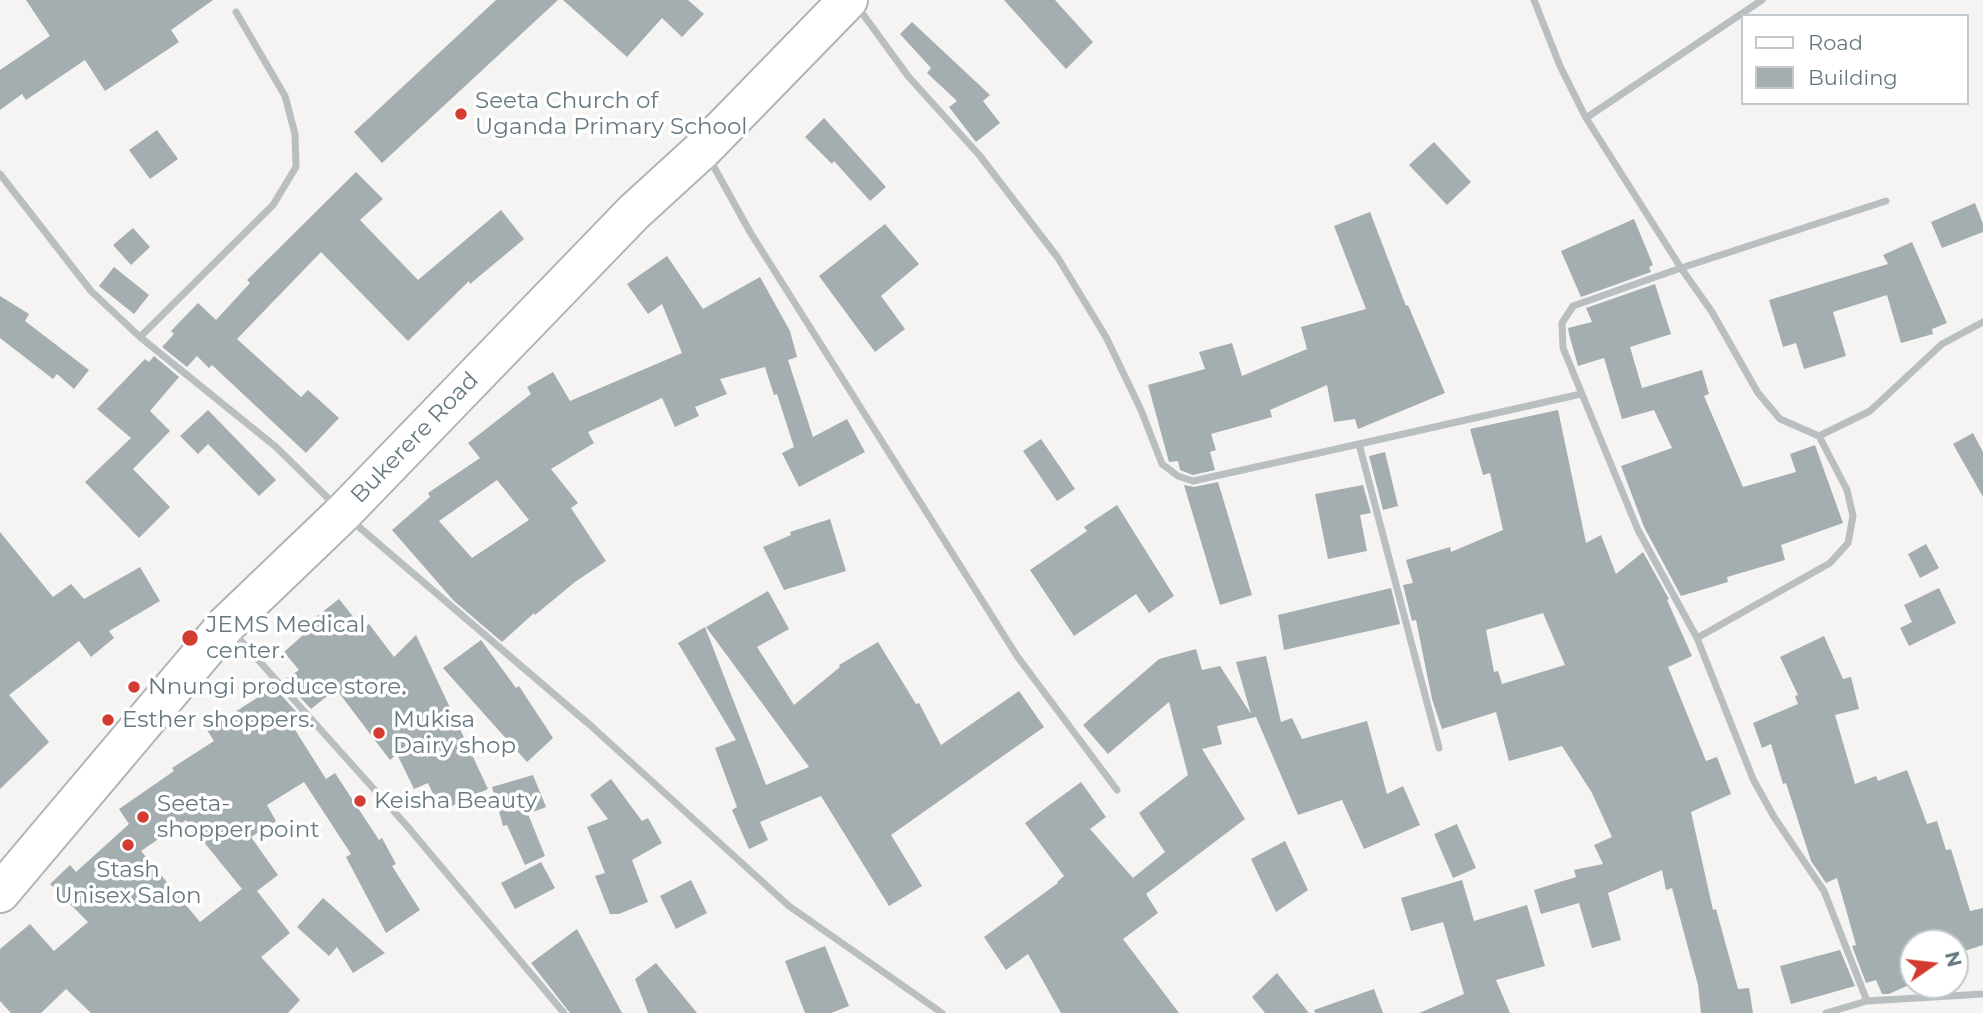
<!DOCTYPE html>
<style>
body{margin:0}
#map{position:relative;width:1983px;height:1013px;overflow:hidden;background:#f5f4f2;font-family:Montserrat,sans-serif}
canvas{display:block}
.legend{position:absolute;left:1741px;top:14px;width:228px;height:91px;box-sizing:border-box;background:#fff;border:2px solid #c2c9cc;margin:0;padding:9px 12px;list-style:none;font-size:21px;color:#667980}
.legend li{display:flex;align-items:center;gap:14px;height:35px}
.legend b{width:35px;border:2px solid #c2c9cc}
.north{position:absolute;left:1899px;top:929px;width:70px;height:70px;box-sizing:border-box;background:#fff;border:2px solid #c2c9cc;border-radius:50%;rotate:76deg;font-size:19px;font-weight:700;line-height:28px;text-align:center;color:#667980}
.north::after{content:'';display:block;margin:auto;width:24px;height:32px;background:#d43c32;clip-path:polygon(50% 0,100% 100%,50% 72%,0 100%)}
</style>
<div id="map">
<canvas width="1983" height="1013"></canvas>
<ul class="legend">
<li><b style="height:9px;background:#fff"></b>Road</li>
<li><b style="height:19px;background:#a4adb0"></b>Building</li>
</ul>
<div class="north">N</div>
</div>
<script>
const context = document.querySelector('canvas').getContext('2d');
context.lineJoin = 'round';
function fillPath(path, color) {
  context.fillStyle = color;
  context.fill(path, 'evenodd');
}
function toPath(rows) {
  const path = new Path2D();
  for (const r of rows) {
    path.moveTo(r[0], r[1]);
    for (let i = 2; i < r.length; i += 2) path.lineTo(r[i], r[i + 1]);
  }
  return path;
}
function trace(path, color, width, dash) {
  context.strokeStyle = color;
  context.lineWidth = width;
  context.lineCap = dash ? 'butt' : 'round';
  context.setLineDash(dash || []);
  context.stroke(path);
}
function label(font, color, halo, rows, align = 'center') {
  context.font = font + ' Montserrat,sans-serif';
  context.lineWidth = 7;
  context.setLineDash([]);
  context.textBaseline = 'middle';
  context.strokeStyle = halo;
  context.fillStyle = color;
  for (const [text, x, y, turn = 0] of rows) {
    context.save();
    context.translate(x, y);
    context.rotate((+turn || 0) * Math.PI / 180);
    context.textAlign = isNaN(turn) ? turn : align;
    if (halo) context.strokeText(text, 0, 0);
    context.fillText(text, 0, 0);
    context.restore();
  }
}
fillPath(toPath([
 [26,0,213,0,171,30,179,42,105,91,85,60,26,100,22,94,0,110,0,70,50,36],
 [496,0,558,0,382,163,354,132],
 [563,0,688,0,704,14,682,37,662,18,627,57],
 [1004,0,1055,0,1093,42,1066,69],
 [912,22,990,95,983,101,1000,123,976,142,949,107,957,101,927,73,931,68,900,34],
 [824,118,886,187,870,201,834,161,832,164,805,137],
 [157,130,178,159,150,179,129,150],
 [1434,142,1471,182,1447,205,1409,165],
 [356,172,383,199,360,220,418,280,501,210,524,239,470,284,469,281,408,341,321,252,237,339,301,397,308,390,339,418,306,453,212,365,209,368,197,356,187,367,162,347,174,334,171,331,198,303,216,320,250,283,247,280],
 [1975,203,1983,224,1983,232,1942,248,1931,222],
 [1370,212,1406,306,1408,305,1445,393,1358,429,1355,419,1334,422,1327,385,1270,410,1272,417,1211,434,1216,450,1210,452,1215,470,1193,475,1180,470,1178,461,1169,462,1148,385,1205,369,1199,352,1232,343,1242,376,1307,349,1301,327,1366,309,1334,226],
 [1634,219,1653,265,1649,267,1651,272,1581,297,1561,251],
 [885,224,919,264,881,296,905,329,875,352,819,276],
 [133,228,150,247,131,265,113,245],
 [1912,242,1947,323,1932,329,1933,334,1901,343,1887,295,1833,312,1846,356,1804,369,1796,343,1783,347,1769,300,1888,264,1883,255],
 [667,256,703,309,760,277,790,331,797,357,788,360,813,437,847,419,865,452,799,487,782,453,794,447,777,394,774,395,765,367,720,379,727,394,695,407,699,416,675,427,662,398,588,432,594,443,551,469,578,503,571,508,606,561,575,582,535,615,534,613,502,642,453,600,392,530,430,497,428,493,480,458,468,443,531,394,527,387,553,372,570,401,682,353,662,304,648,314,627,284],
 [497,480,529,520,472,558,439,521],
 [114,267,149,295,134,314,99,286],
 [1655,284,1671,334,1630,347,1642,388,1702,370,1709,394,1704,396,1743,487,1796,472,1790,454,1815,445,1843,523,1781,545,1785,560,1727,577,1728,582,1681,596,1644,527,1621,466,1672,448,1654,410,1622,419,1604,358,1578,366,1569,334,1568,328,1592,322,1586,308],
 [0,296,29,314,25,321,89,370,74,389,57,374,53,379,0,338],
 [154,356,179,377,150,411,170,431,133,469,170,507,139,538,85,482,131,438,97,409,145,359,149,362],
 [208,410,276,480,259,496,208,444,198,454,180,436],
 [1558,410,1586,543,1601,535,1616,574,1643,552,1669,599,1667,600,1692,656,1668,667,1706,761,1717,757,1731,794,1691,812,1713,910,1716,909,1738,989,1749,988,1753,1013,1701,1013,1698,985,1672,888,1666,890,1662,870,1608,893,1621,940,1592,948,1579,903,1541,914,1534,890,1576,877,1574,870,1603,864,1594,845,1612,837,1592,793,1562,746,1509,761,1496,712,1442,729,1432,699,1416,620,1412,621,1403,585,1413,583,1406,560,1450,547,1451,552,1503,530,1490,473,1483,475,1470,429],
 [1543,613,1565,665,1502,684,1498,671,1494,672,1486,630],
 [1973,433,1983,452,1983,497,1953,444],
 [1041,439,1075,489,1057,501,1023,451],
 [1385,452,1398,506,1383,510,1369,456],
 [1218,482,1252,595,1220,605,1184,485,1194,487],
 [1363,485,1371,513,1360,515,1367,551,1328,559,1315,494],
 [1117,505,1174,596,1149,613,1136,594,1074,636,1030,570,1087,531,1084,527],
 [830,519,846,571,784,590,763,547,791,535,790,532],
 [0,532,53,597,71,584,84,599,140,567,160,601,109,631,114,638,91,657,79,641,9,695,49,742,0,789],
 [1926,544,1939,568,1920,578,1908,554],
 [1391,588,1400,624,1284,650,1278,615],
 [1939,588,1956,623,1909,646,1900,628,1912,622,1904,605],
 [768,591,789,629,757,647,794,705,840,667,839,665,878,642,916,704,919,703,941,745,1019,691,1044,727,891,835,922,886,889,906,821,796,760,822,768,840,749,849,732,810,737,807,715,748,736,740,678,643,705,627,766,785,809,767,706,627],
 [339,599,363,629,369,624,394,657,416,635,488,789,441,811,428,783,414,789,397,754,390,760,336,689,311,709,284,680,299,670,284,652,312,627,308,623],
 [1824,636,1843,679,1851,677,1859,709,1835,715,1855,784,1876,776,1878,781,1907,770,1927,824,1937,821,1946,850,1951,849,1970,911,1983,908,1983,945,1955,954,1955,943,1913,943,1913,983,1889,994,1882,994,1876,980,1866,983,1852,946,1856,945,1837,878,1826,883,1811,861,1786,783,1783,784,1771,744,1762,748,1753,723,1798,704,1795,696,1798,695,1780,657],
 [481,640,516,688,519,686,553,738,527,762,443,668],
 [1196,649,1202,670,1220,666,1251,714,1236,662,1266,656,1281,722,1292,718,1302,739,1367,721,1387,794,1403,786,1420,825,1364,849,1342,800,1298,815,1256,717,1217,726,1222,744,1202,749,1245,819,1146,894,1158,913,1123,939,1179,1013,1061,1013,1028,954,1006,970,984,937,1058,883,1057,882,1064,876,1025,823,1081,782,1106,817,1090,829,1133,878,1165,852,1139,813,1188,775,1169,702,1108,754,1083,725,1159,659],
 [274,687,301,717,299,719,300,721,292,725,326,779,335,773,379,840,382,838,396,864,392,866,420,910,386,933,346,857,351,854,304,782,267,805,276,821,251,837,278,875,257,891,290,933,261,957,300,1000,288,1013,91,1013,66,989,41,1013,11,1013,0,1001,0,949,30,924,54,951,88,922,50,884,70,865,76,872,129,824,119,809,174,771,172,768,214,741,207,730],
 [186,820,242,889,200,922,141,851],
 [533,775,546,807,528,814,545,856,525,865,507,825,503,826,492,787],
 [611,779,642,821,648,818,662,843,632,860,648,902,619,914,610,914,595,876,605,873,587,827,608,819,590,795],
 [1457,824,1476,868,1453,878,1434,834],
 [1285,841,1308,890,1276,912,1251,859],
 [541,862,555,888,515,909,501,883],
 [691,880,707,913,676,929,660,896],
 [1462,880,1474,921,1527,905,1545,966,1496,980,1510,1013,1419,1013,1464,994,1443,922,1411,931,1401,898],
 [323,898,385,953,353,973,337,947,329,956,297,927],
 [577,929,622,1013,570,1013,531,963],
 [825,946,849,1006,831,1013,805,1013,785,961],
 [1840,950,1855,986,1791,1004,1780,966],
 [656,963,665,974,697,1013,648,1013,635,979],
 [1277,973,1309,1013,1265,1013,1252,997],
 [1374,989,1383,1013,1315,1013,1314,1010]
]), '#a4adb0');
const secondary = toPath([
 [0,893,226,625,343,513,634,212,704,148,848,0]
]);
trace(secondary, '#aeb5b8', 42);
trace(toPath([
 [1534,0,1560,66,1586,118,1681,268,1886,201],
 [857,6,908,76,980,156,1058,258,1106,337,1141,410,1162,464,1178,476,1193,481,1359,444,1439,748],
 [1586,118,1762,0],
 [709,158,750,232,1017,656,1117,790],
 [0,174,91,291,140,337,276,447,336,506],
 [140,337,273,205,296,167,295,134,285,96,236,12],
 [1359,444,1581,394],
 [352,521,590,725,789,906,942,1013],
 [234,633,407,826,564,1013],
 [1697,638,1830,563,1848,543,1853,516,1847,490,1819,436],
 [1867,1001,1824,891,1774,817,1753,779,1697,638,1638,530,1563,348,1562,323,1573,306,1681,268,1712,312,1758,393,1780,419,1819,436,1870,411,1942,344,1983,322],
 [1826,1013,1867,1001,1983,994]
]), '#b9bfc1', 7);
trace(secondary, '#fff', 38);
for (const [x, y, r, color] of [
 [461,114,7,"#d43c32"],
 [190,638,9,"#d43c32"],
 [134,687,7,"#d43c32"],
 [108,720,7,"#d43c32"],
 [379,733,7,"#d43c32"],
 [360,801,7,"#d43c32"],
 [143,817,7,"#d43c32"],
 [128,845,7,"#d43c32"]
]) {
  const dot = new Path2D();
  dot.arc(x, y, r, 0, 2 * Math.PI);
  context.fillStyle = color;
  context.fill(dot);
  trace(dot, '#fff', 2.5);
}
label('23px', '#667980', '#fff', [
 ["Seeta Church of",475,101],
 ["Uganda Primary School",475,127],
 ["JEMS Medical",206,625],
 ["center.",206,651],
 ["Nnungi produce store.",148,687],
 ["Esther shoppers.",122,720],
 ["Mukisa",393,720],
 ["Dairy shop",393,746],
 ["Keisha Beauty",374,801],
 ["Seeta-",157,804],
 ["shopper point",157,830],
 ["Stash",128,870,"center"],
 ["Unisex Salon",128,896,"center"]
], 'left');
label('23px', '#667980', '#fff', [
 ["Bukerere Road",415,438,-46]
]);
</script>
